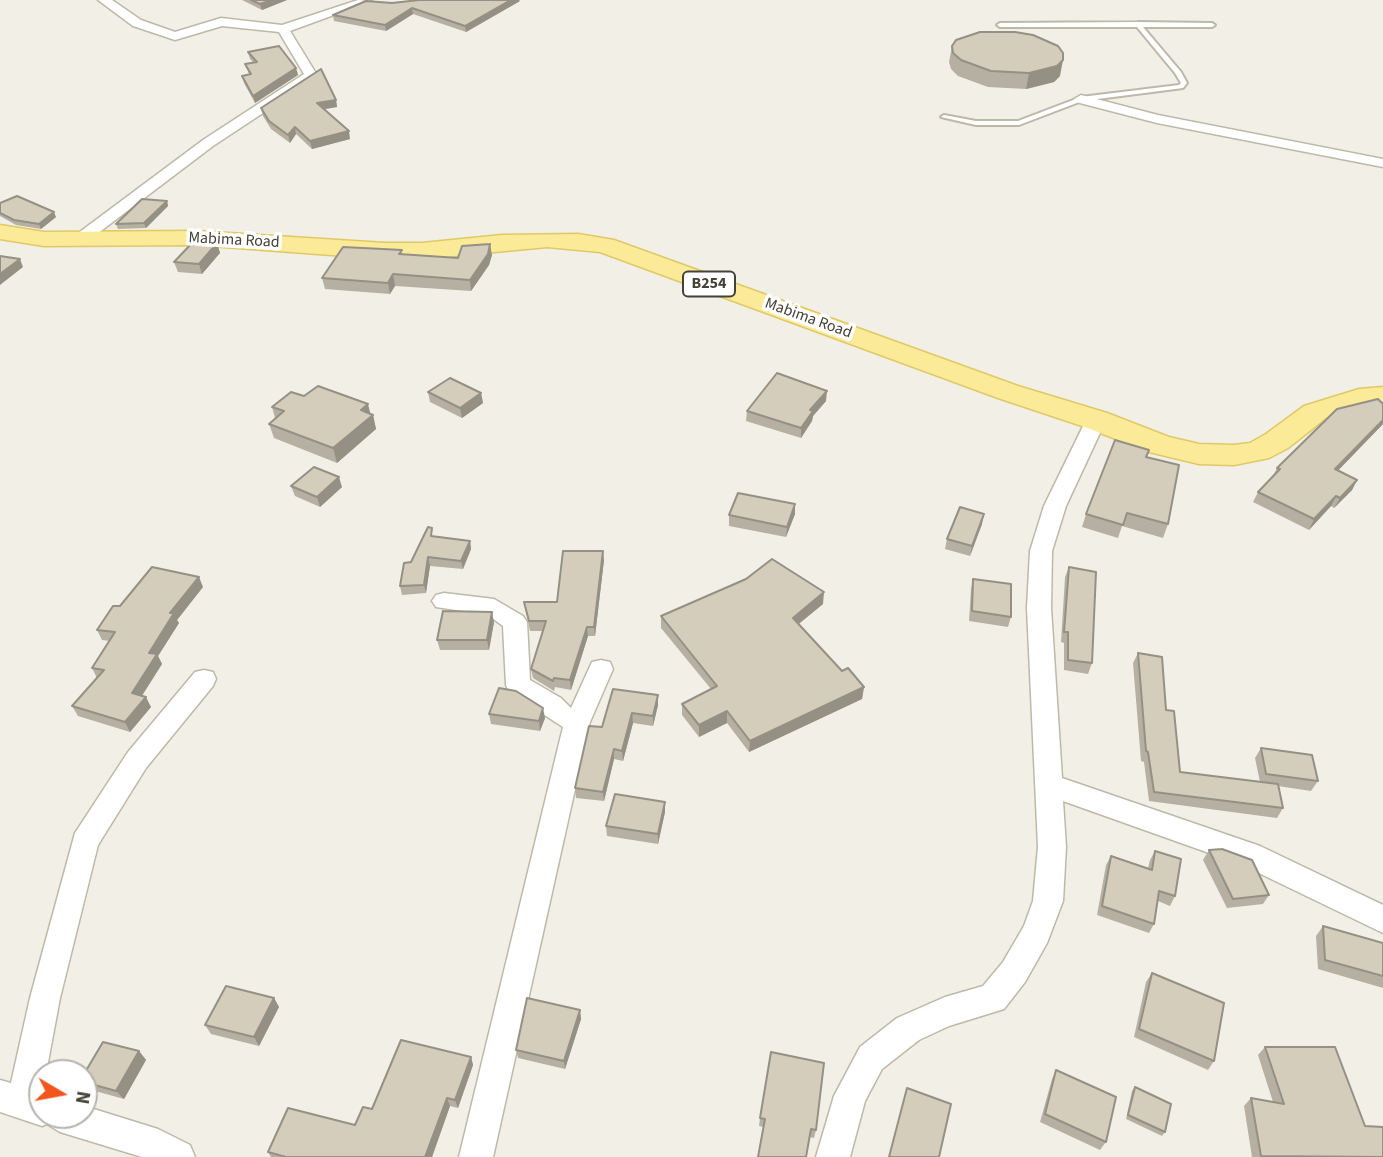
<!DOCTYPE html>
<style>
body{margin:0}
#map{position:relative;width:1383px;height:1157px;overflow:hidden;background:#f2f0e6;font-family:"Source Sans 3",sans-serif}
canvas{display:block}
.north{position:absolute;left:28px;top:1059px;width:70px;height:70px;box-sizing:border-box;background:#fff;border:2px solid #b5b3af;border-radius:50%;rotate:100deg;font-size:19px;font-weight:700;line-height:28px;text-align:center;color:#454136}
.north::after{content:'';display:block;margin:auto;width:24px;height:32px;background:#f2561d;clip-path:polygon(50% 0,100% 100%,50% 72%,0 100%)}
</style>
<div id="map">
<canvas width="1383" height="1157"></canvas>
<div class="north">N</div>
</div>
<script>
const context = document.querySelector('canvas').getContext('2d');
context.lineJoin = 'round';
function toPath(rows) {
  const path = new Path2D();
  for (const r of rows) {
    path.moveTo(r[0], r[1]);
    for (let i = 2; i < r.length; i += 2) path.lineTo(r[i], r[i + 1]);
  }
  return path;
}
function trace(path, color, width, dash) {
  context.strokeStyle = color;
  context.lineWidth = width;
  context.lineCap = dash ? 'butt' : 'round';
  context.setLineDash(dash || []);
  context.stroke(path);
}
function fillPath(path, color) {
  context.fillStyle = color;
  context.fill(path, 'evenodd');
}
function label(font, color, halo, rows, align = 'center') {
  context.font = font + ' "Source Sans 3",sans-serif';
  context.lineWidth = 7;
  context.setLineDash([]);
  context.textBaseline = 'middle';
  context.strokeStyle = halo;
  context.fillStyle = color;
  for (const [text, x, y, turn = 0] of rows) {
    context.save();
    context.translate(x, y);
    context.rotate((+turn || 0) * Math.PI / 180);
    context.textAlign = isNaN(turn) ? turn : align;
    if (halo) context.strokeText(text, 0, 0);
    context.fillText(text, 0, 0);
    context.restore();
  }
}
const lane = toPath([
 [1138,22,1212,23,1215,25,1212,27,1143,27,1181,72,1187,83,1183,88,1082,101,1019,125,976,125,941,117,944,115,976,121,1018,121,1081,97,1179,85,1181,83,1175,73,1137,27,1000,27,997,25,1000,23,1138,22]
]);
const street = toPath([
 [98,0,112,0,141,20,175,32,221,18,282,25,358,0,372,1,290,31,317,75,316,78,213,146,85,243,79,245,73,243,71,240,73,237,203,140,304,74,279,32,222,26,175,40,133,26,98,0],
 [1081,95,1158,115,1383,159,1383,167,1157,123,1076,102,1074,99,1081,95],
 [1096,414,1103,416,1106,420,1066,506,1052,551,1051,608,1062,778,1260,846,1383,905,1383,933,1240,864,1063,801,1066,847,1063,901,1047,943,1025,982,1004,1009,949,1026,919,1040,882,1069,865,1101,850,1157,816,1157,834,1096,860,1047,897,1018,945,997,983,986,1003,962,1024,926,1033,901,1038,847,1027,608,1030,551,1044,506,1086,420,1089,416,1096,414],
 [444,593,494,599,523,616,527,622,530,680,561,698,571,708,592,662,601,660,610,662,613,669,590,722,493,1157,459,1157,563,727,509,692,506,685,503,626,488,615,436,607,432,601,436,595,444,593],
 [204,670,213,672,216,679,213,686,146,768,98,845,60,998,46,1073,42,1073,42,1115,84,1115,84,1106,158,1129,190,1145,195,1157,142,1157,60,1132,47,1124,42,1126,0,1112,0,1080,11,1083,30,998,75,833,128,752,195,672,204,670]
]);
const primary = toPath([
 [0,225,44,232,197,231,385,243,422,243,502,235,578,234,614,240,1018,386,1107,413,1169,437,1199,444,1234,445,1250,443,1266,434,1304,406,1359,389,1383,387,1383,405,1362,407,1326,418,1288,448,1269,458,1234,465,1199,464,1149,452,1085,427,998,398,600,252,547,247,422,259,385,259,197,245,44,246,0,239,0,225]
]);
trace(lane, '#bdb9a9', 4);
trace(street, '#bdb9a9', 3);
trace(primary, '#dfc967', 3);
fillPath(lane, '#fff');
fillPath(street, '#fff');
fillPath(primary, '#fbea97');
fillPath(toPath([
 [242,0,287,0,262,10],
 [520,1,466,32,413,14,386,31,334,21,333,15,392,3],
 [952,46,1060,76,1054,82,1026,89,988,87,958,76,951,69,949,62],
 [248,52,296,68,298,75,255,103,244,83,242,76,249,74,245,64,254,63,250,59],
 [336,100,337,107,325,109,350,139,312,149,296,134,290,143,271,129,263,116,261,108],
 [167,201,168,206,146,228,118,229,116,224],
 [0,203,56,217,41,229,16,225,0,216],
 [217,243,220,253,202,274,178,272,174,262],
 [402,250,402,254,458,258,492,255,489,265,471,291,395,286,390,294,325,289,322,278],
 [428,392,481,393,483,403,462,418,430,402],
 [304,396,373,415,376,429,337,463,274,438,269,424,275,418,272,407],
 [826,401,813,416,812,421,801,438,746,421,747,411],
 [1383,404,1383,424,1338,470,1357,480,1352,490,1334,508,1331,506,1309,530,1253,502,1258,492,1272,478,1277,468],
 [1146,457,1168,524,1163,538,1122,526,1118,538,1082,527,1086,514],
 [291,486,342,487,320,507,295,496],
 [795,514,786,537,729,526,729,515],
 [982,524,970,556,945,549,947,539],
 [434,537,470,541,471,549,463,569,430,566,426,593,402,595,400,586,411,562],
 [604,560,595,636,588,636,571,690,555,687,554,691,533,678,531,669,543,631,530,631,524,602,557,602],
 [1069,567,1092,663,1088,674,1064,670,1064,643,1061,642,1065,577],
 [973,579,1011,617,1008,627,969,621,971,589],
 [203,587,177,620,179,623,158,656,162,664,142,696,151,707,130,732,78,716,72,706,97,678,92,668,110,641,102,640,97,630,120,606],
 [823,604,799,624,842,671,864,687,862,699,749,752,727,723,699,737,682,715,682,704,711,689,661,628,661,616],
 [494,622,489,650,440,650,437,640],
 [1138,653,1166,710,1180,772,1260,782,1255,758,1261,748,1318,781,1311,791,1278,786,1283,808,1277,818,1149,801,1144,762,1141,761,1133,663],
 [658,695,658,705,653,726,633,723,623,761,614,759,604,801,576,798,575,788,602,727],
 [489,714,545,718,540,731,491,724],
 [665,812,658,844,607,836,606,826],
 [1209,850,1269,895,1263,904,1227,908,1203,860],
 [1155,851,1175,896,1170,906,1158,901,1154,924,1149,933,1097,915,1106,865,1111,856,1148,868,1150,860],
 [1323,926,1383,943,1383,988,1318,969,1316,936],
 [1152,973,1214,1061,1208,1070,1134,1037,1146,982],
 [274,998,279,1007,259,1046,211,1034,205,1025],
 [580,1010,581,1019,565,1069,518,1058,516,1050],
 [1265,1047,1365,1126,1383,1157,1252,1157,1244,1106,1251,1098,1273,1102,1258,1055],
 [139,1051,146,1060,124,1099,88,1089,84,1086,84,1074],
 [471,1057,473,1065,458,1108,450,1106,432,1157,271,1157,268,1152,355,1125,372,1109],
 [1056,1070,1106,1142,1100,1150,1040,1122,1052,1079],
 [1135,1087,1165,1132,1162,1136,1126,1119,1132,1091],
 [760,1118,816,1130,814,1138,759,1126]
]), '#b6b0a2');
fillPath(toPath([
 [272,0,287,0,262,10,260,4],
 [511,0,519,0,520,1,466,32,465,26],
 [412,8,413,14,386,31,385,25],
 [1063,60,1060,76,1054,82,1026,89,1029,73],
 [296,68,298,75,255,103,253,96],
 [336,100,337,107,319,110,317,103],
 [295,127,296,134,290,143,288,135],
 [349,131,350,139,312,149,310,141],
 [167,201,168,206,146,228,144,223],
 [54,212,56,217,41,229,39,224],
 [217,243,220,253,202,274,199,264],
 [490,244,492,255,489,265,471,291,470,280],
 [20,259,23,267,0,285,0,274],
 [393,274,395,286,390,294,388,283],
 [827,391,826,401,813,416,812,421,801,438,801,428,810,410],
 [481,393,483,403,462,418,460,408],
 [368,404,371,416,373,415,376,429,337,463,333,448,361,410],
 [1383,420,1383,424,1330,479,1335,469],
 [339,477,342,487,320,507,317,497],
 [1357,480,1352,490,1334,508,1340,498],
 [1336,496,1331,506,1309,530,1314,519],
 [795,504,795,514,786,537,787,527],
 [984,514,982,524,970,556,972,546],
 [470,541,471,549,463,569,461,561],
 [603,551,604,560,595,636,594,627],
 [428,557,430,566,426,593,424,585],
 [199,577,203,587,177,620,179,623,158,656,162,664,137,703,132,693,149,653,170,613],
 [824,592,823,604,792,629,793,618],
 [492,612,494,622,489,650,487,640],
 [587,627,588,636,571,690,570,680],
 [864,687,862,699,749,752,750,741],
 [658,695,658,705,653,726,653,716],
 [146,697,151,707,130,732,125,722],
 [543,708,545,718,540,731,539,721],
 [727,711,727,723,699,737,699,725],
 [632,713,633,723,623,761,622,751],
 [614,749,614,759,604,801,603,792],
 [665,802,665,812,658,844,658,834],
 [274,998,279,1007,259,1046,254,1037],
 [580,1010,581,1019,565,1069,564,1061],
 [139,1051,146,1060,124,1099,116,1091],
 [471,1057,473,1065,458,1108,455,1100],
 [447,1098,450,1106,432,1157,425,1157]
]), '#949084');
const building = toPath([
 [251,0,272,0,260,4,251,0],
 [419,0,511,0,465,26,412,8,385,25,333,15,366,1,392,3,419,0],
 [980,32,1015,32,1033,35,1058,46,1063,53,1063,60,1057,66,1029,73,991,71,961,60,953,53,952,46,956,40,980,32],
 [279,46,296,68,253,96,242,76,251,74,245,64,257,62,248,52,279,46],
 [321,69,336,100,317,103,349,131,310,141,295,127,288,135,269,121,261,108,321,69],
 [17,196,54,212,39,224,14,220,0,213,0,203,17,196],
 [142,199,167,201,144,223,116,224,142,199],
 [193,242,217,243,199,264,174,262,193,242],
 [490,244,488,254,470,280,393,274,388,283,322,278,343,247,402,250,399,254,458,258,462,246,490,244],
 [0,256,20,259,0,274,0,256],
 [777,373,827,391,810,410,813,411,801,428,747,411,777,373],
 [450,378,481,393,460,408,428,392,450,378],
 [318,386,368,404,361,410,373,415,333,448,269,424,284,411,272,407,291,392,304,396,318,386],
 [1378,399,1383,404,1383,420,1335,469,1357,480,1340,498,1336,496,1314,519,1258,492,1280,469,1277,468,1337,409,1378,399],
 [1115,440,1149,450,1146,457,1179,465,1168,524,1127,513,1123,525,1086,514,1115,440],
 [314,467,339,477,317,497,291,486,314,467],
 [738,493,795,504,787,527,729,515,738,493],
 [960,507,984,514,972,546,947,539,960,507],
 [428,527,432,528,431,536,470,541,461,561,428,557,424,585,400,586,404,563,411,562,428,527],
 [563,551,603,551,594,627,587,627,570,680,554,678,553,681,531,669,546,621,529,621,524,602,557,602,563,551],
 [772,559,824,592,793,618,842,671,848,668,864,687,750,741,727,711,699,725,682,704,717,686,661,616,746,579,772,559],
 [152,567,199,577,170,613,174,613,149,653,157,654,132,693,146,697,125,722,72,706,104,670,92,668,115,632,97,630,113,606,120,606,152,567],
 [1069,567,1096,572,1092,663,1068,660,1068,632,1064,632,1069,567],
 [973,579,1011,584,1011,617,972,611,973,579],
 [443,611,492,612,487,640,437,640,443,611],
 [1138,653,1162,657,1166,710,1174,711,1180,772,1278,784,1283,808,1154,792,1148,752,1146,751,1138,653],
 [499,688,516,691,543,708,539,721,489,714,499,688],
 [613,689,658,695,653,716,632,713,622,751,614,749,603,792,575,788,589,726,602,727,613,689],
 [1261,748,1312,755,1318,781,1266,774,1261,748],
 [615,794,665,802,658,834,606,826,615,794],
 [1222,849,1252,860,1269,895,1233,899,1209,850,1222,849],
 [1155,851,1181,859,1175,896,1159,891,1154,924,1102,906,1111,856,1152,870,1155,851],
 [1323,926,1383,943,1383,976,1325,960,1323,926],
 [1152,973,1224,1003,1214,1061,1139,1029,1152,973],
 [226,986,274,998,254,1037,205,1025,226,986],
 [527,998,580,1010,564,1061,516,1050,527,998],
 [401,1040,471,1057,455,1100,447,1098,425,1157,286,1157,268,1152,288,1108,355,1125,363,1107,372,1109,401,1040],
 [103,1042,139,1051,116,1091,84,1082,84,1074,103,1042],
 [1265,1047,1335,1047,1365,1126,1383,1127,1383,1157,1261,1156,1251,1098,1284,1104,1265,1047],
 [771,1052,824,1063,816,1130,811,1129,806,1157,758,1157,765,1119,760,1118,771,1052],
 [1056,1070,1116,1097,1106,1142,1045,1114,1056,1070],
 [1135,1087,1171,1104,1165,1132,1128,1115,1135,1087],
 [907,1088,951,1104,939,1157,889,1157,907,1088]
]);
fillPath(building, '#d4cdbc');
trace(building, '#949084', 2);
label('16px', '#454136', '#fff', [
 ["Mabima Road",234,241,3],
 ["Mabima Road",808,319,20]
]);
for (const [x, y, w] of [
 [709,284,52]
]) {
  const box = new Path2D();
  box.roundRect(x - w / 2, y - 12.5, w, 25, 5);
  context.fillStyle = '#fff';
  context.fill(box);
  trace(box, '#454136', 2);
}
label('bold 16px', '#454136', null, [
 ["B254",709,284]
]);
</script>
